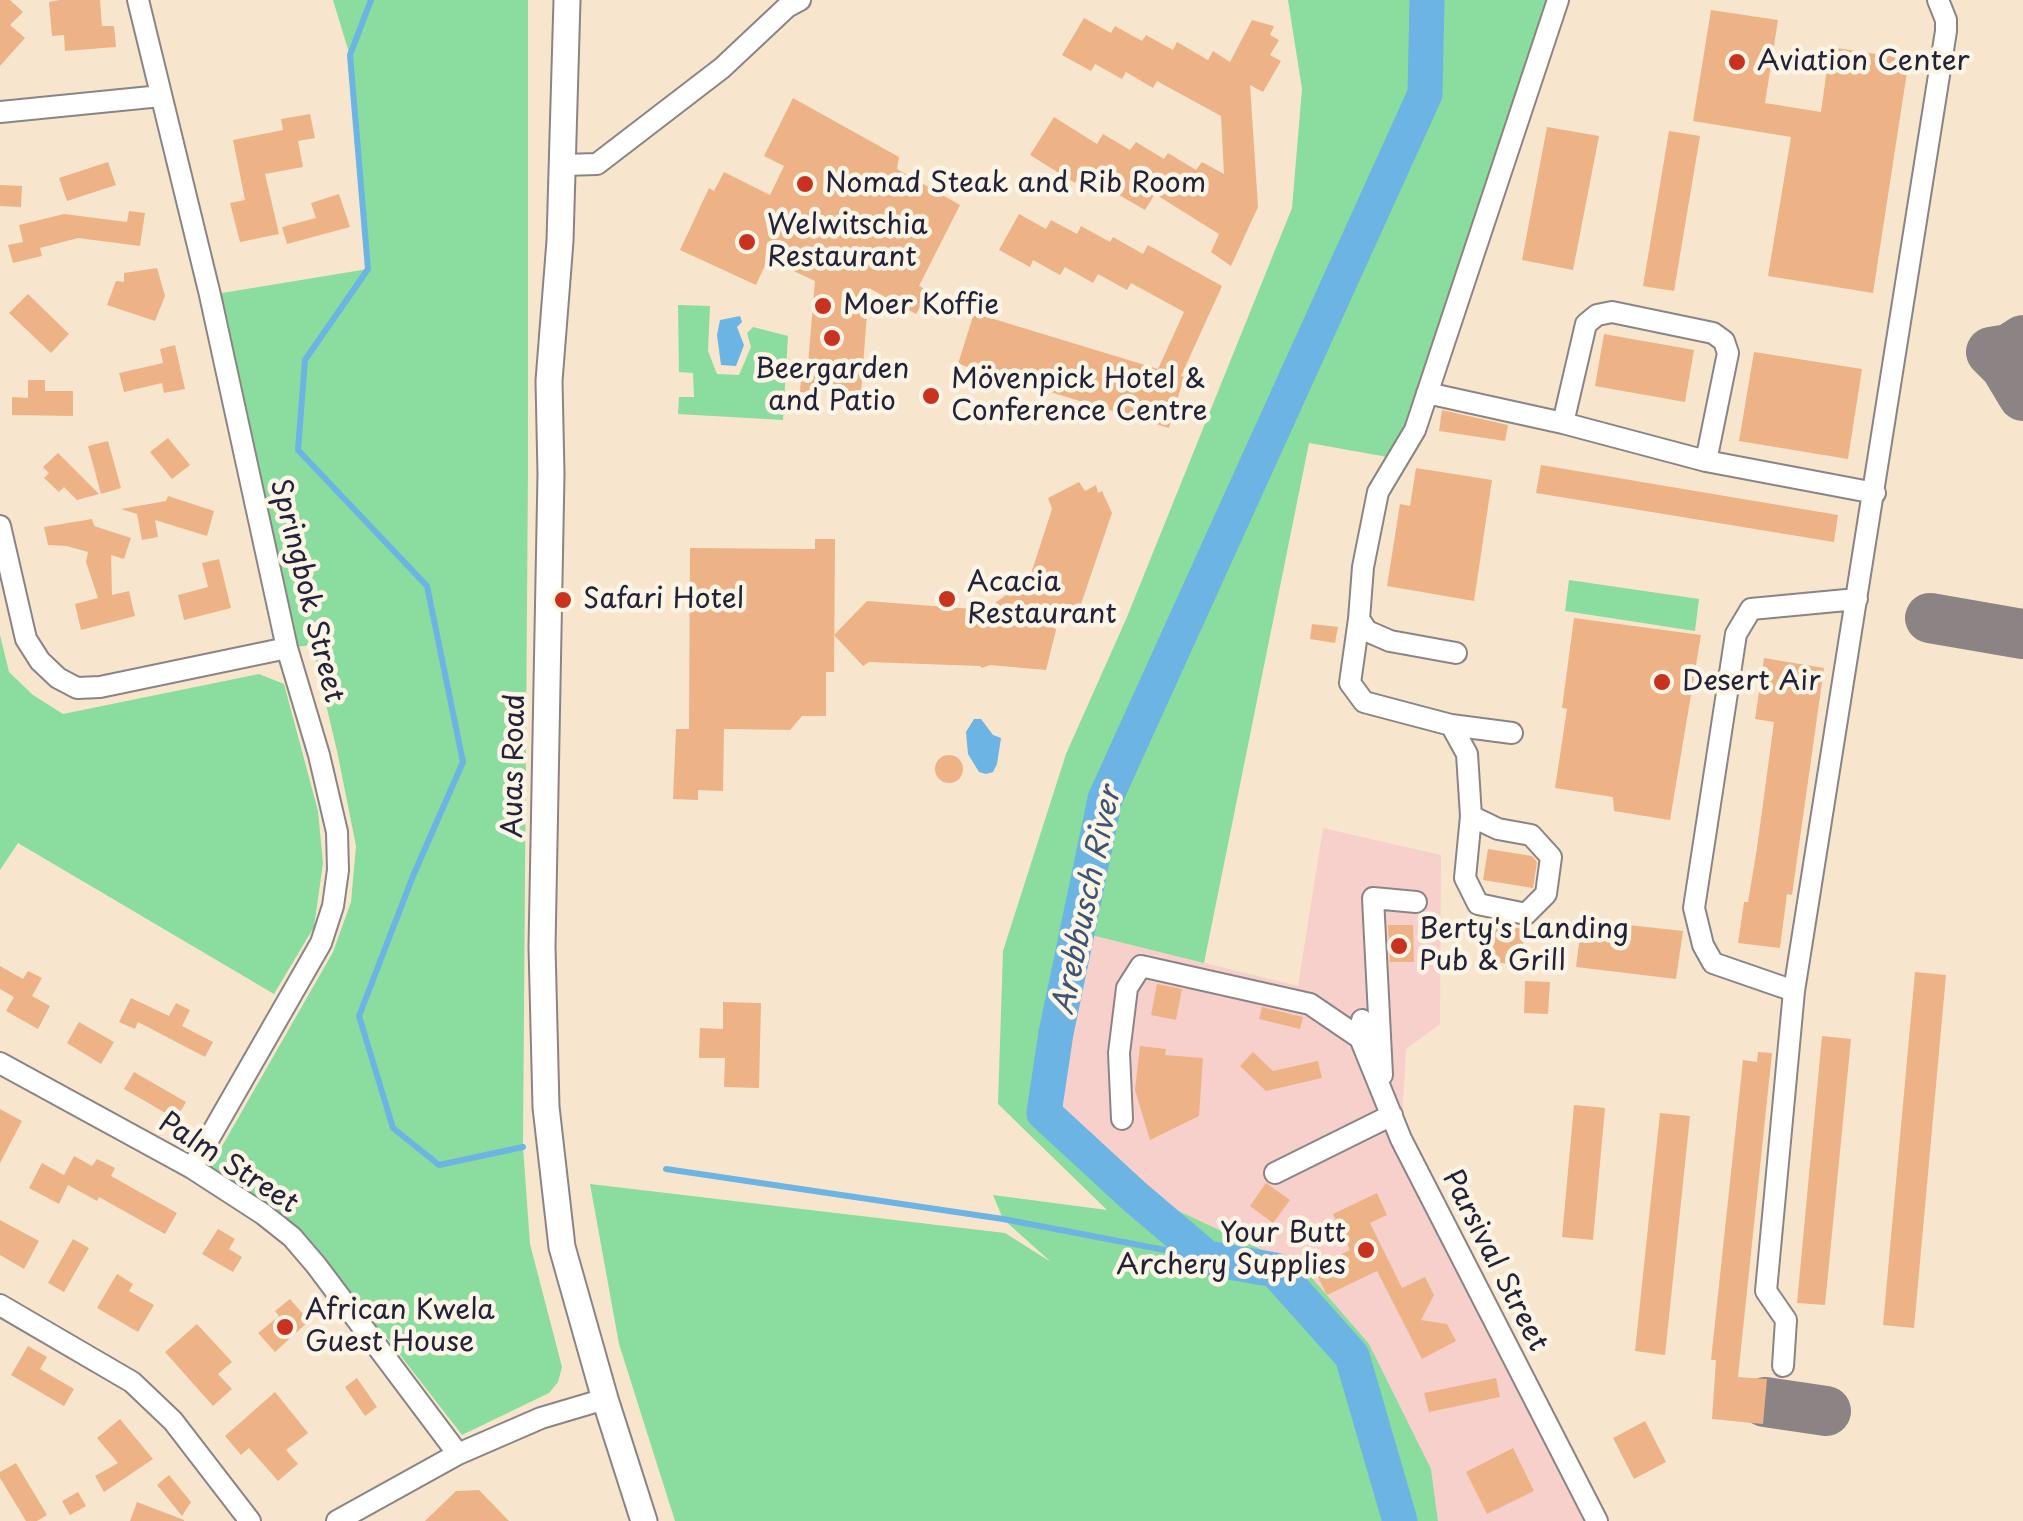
<!DOCTYPE html>
<meta charset="utf-8">
<style>
body{margin:0}
canvas{display:block;background:#f7e5cd}
</style>
<canvas width="2023" height="1521"></canvas>
<script>
const context = document.querySelector('canvas').getContext('2d');
context.lineJoin = 'round';
function fillPath(path, color) {
  context.fillStyle = color;
  context.fill(path, 'evenodd');
}
function toPath(rows) {
  const path = new Path2D();
  for (const r of rows) {
    if (r.length === 3) {
      path.moveTo(r[0] + r[2], r[1]);
      path.arc(r[0], r[1], r[2], 0, 2 * Math.PI);
      continue;
    }
    path.moveTo(r[0], r[1]);
    for (let i = 2; i < r.length; i += 2) path.lineTo(r[i], r[i + 1]);
  }
  return path;
}
function trace(path, color, width, dash) {
  context.strokeStyle = color;
  context.lineWidth = width;
  context.lineCap = dash ? 'butt' : 'round';
  context.setLineDash(dash || []);
  context.stroke(path);
}
function label(font, color, halo, rows, align = 'center') {
  context.font = font + ' "Playpen Sans",sans-serif';
  context.lineWidth = 9;
  context.setLineDash([]);
  context.textBaseline = 'middle';
  context.strokeStyle = halo;
  context.fillStyle = color;
  for (const [text, x, y, turn = 0] of rows) {
    context.save();
    context.translate(x, y);
    context.rotate((+turn || 0) * Math.PI / 180);
    context.textAlign = isNaN(turn) ? turn : align;
    if (halo) context.strokeText(text, 0, 0);
    context.fillText(text, 0, 0);
    context.restore();
  }
}
fillPath(toPath([
 [1323,828,1441,855,1440,1024,1406,1049,1401,1139,1597,1521,1438,1521,1431,1469,1305,1270,1153,1199,1103,1161,1049,1107,1087,934,1298,986]
]), '#f7d0cb');
fillPath(toPath([
 [333,0,528,0,528,470,523,1147,530,1244,562,1367,558,1382,549,1393,462,1435,387,1338,316,1265,192,1168,217,1155,333,952,351,902,356,846,337,751,312,645,287,648,210,295,368,269,350,56],
 [1288,0,1558,0,1393,458,1309,443,1204,963,1087,934,1049,1106,1103,1161,1153,1199,1305,1270,1369,1344,1431,1469,1438,1521,675,1521,619,1344,590,1184,1005,1233,1051,1262,1003,1219,993,1195,1107,1210,998,1104,1003,951,1066,754,1127,617,1292,208,1302,89],
 [678,305,710,306,708,351,717,374,739,375,751,347,747,333,753,327,788,336,783,420,678,414,679,397,694,397,693,373,679,372],
 [1569,580,1699,599,1695,631,1565,611],
 [0,635,9,672,33,695,63,714,259,674,284,684,318,811,323,863,314,927,274,994,18,843,0,870]
]), '#8add9e');
fillPath(toPath([
 [740,316,742,322,737,327,744,345,736,366,721,365,717,335,720,320],
 [974,719,981,719,993,735,1001,738,997,764,993,772,986,774,979,772,968,754,966,732]
]), '#6cb4e3');
trace(toPath([
 [371,0,350,55,368,269,305,360,298,450,427,586,463,762,413,876,359,1016,393,1128,439,1165,523,1147],
 [666,1169,1003,1219,1207,1258]
]), '#6cb4e3', 6);
trace(toPath([
 [1400,1521,1352,1356,1275,1270,1207,1258,1134,1196,1044,1113,1056,1033,1105,799,1425,94,1427,0]
]), '#6cb4e3', 35);
trace(toPath([
 [2023,340,2009,349,1991,352,2005,366,2023,396],
 [1930,618,2023,634],
 [1765,1402,1826,1411]
]), '#8c8484', 50);
fillPath(toPath([
 [0,0,10,0,23,12,10,25,25,38,0,66],
 [60,0,100,0,102,26,114,26,116,47,65,51,64,35,52,36,49,2],
 [1711,10,1778,20,1765,103,1821,112,1830,47,1909,59,1873,293,1768,276,1791,137,1693,121],
 [1084,18,1111,33,1115,26,1142,41,1146,35,1173,50,1177,42,1208,60,1213,51,1230,62,1252,20,1274,26,1270,35,1279,40,1270,55,1281,61,1263,92,1250,85,1258,207,1231,266,1211,252,1219,234,1155,194,1145,210,1081,173,1075,183,1030,155,1054,117,1097,144,1103,134,1130,150,1136,142,1164,159,1168,153,1196,170,1202,162,1224,174,1221,116,1157,81,1153,88,1126,72,1122,79,1095,64,1091,71,1062,55],
 [793,98,899,157,897,169,960,205,919,286,929,291,916,314,869,288,861,392,818,388,818,393,800,392,802,363,808,364,815,281,768,259,756,285,680,250,709,188,714,191,724,172,770,195,784,166,764,156],
 [310,114,315,138,298,141,303,167,265,174,279,234,240,242,230,203,245,200,233,140,283,130,281,119],
 [1547,127,1599,136,1573,270,1522,260],
 [1669,131,1700,136,1674,291,1643,286],
 [108,162,116,185,67,201,59,178],
 [0,185,22,186,21,207,0,206],
 [339,194,350,227,287,244,282,227,316,218,311,203],
 [129,211,145,213,140,246,78,238,40,248,42,256,13,263,8,245,23,242,19,225,64,214,127,222],
 [1019,214,1046,229,1051,220,1077,234,1081,226,1110,242,1113,237,1143,254,1148,245,1222,286,1181,376,1184,377,1169,428,958,364,974,313,1158,369,1184,312,1131,283,1127,290,1098,274,1093,283,1065,267,1060,275,1033,260,1030,267,999,250],
 [157,268,165,296,155,321,107,305,116,281,124,282,124,273],
 [28,294,69,334,51,353,9,313],
 [1604,334,1694,350,1685,402,1595,386],
 [175,345,185,389,164,393,162,383,124,392,119,373,163,363,160,349],
 [1754,352,1862,369,1848,459,1739,441],
 [28,380,45,380,45,391,73,391,73,416,12,415,12,397,28,398],
 [1442,410,1508,425,1505,441,1439,431],
 [168,438,190,465,172,479,150,452],
 [108,441,121,488,101,494,88,446],
 [58,453,99,494,77,500,64,487,59,492,44,478,49,473,43,467],
 [1541,465,1838,515,1834,542,1536,493],
 [1416,468,1492,480,1474,601,1387,586,1400,504,1410,506],
 [1079,482,1085,491,1096,485,1098,493,1102,491,1112,513,1081,604,1052,622,1056,630,1046,670,990,665,982,668,980,666,869,662,863,666,834,635,867,601,986,610,1030,577,1052,509,1048,498],
 [168,496,214,511,207,536,155,520,158,537,142,540,137,514,121,509,166,501],
 [92,519,94,526,131,538,124,559,111,555,112,595,129,591,135,616,81,630,75,604,98,598,86,562,88,552,67,546,48,545,44,527],
 [815,539,835,539,834,672,826,672,826,716,802,716,790,730,724,729,723,791,698,790,698,800,673,799,676,729,689,729,690,548,815,549],
 [219,559,231,608,184,620,178,595,208,587,202,563],
 [1574,618,1701,635,1670,820,1614,811,1613,797,1555,788,1567,709,1562,708],
 [1312,624,1338,627,1335,643,1310,639],
 [1764,658,1824,668,1792,895,1787,894,1780,948,1738,943,1744,902,1748,902,1757,848,1774,722,1755,719],
 [949,769,14],
 [1488,849,1532,856,1537,862,1533,888,1483,880],
 [1582,920,1683,931,1676,979,1576,967],
 [1483,923,1525,929,1520,966,1478,959],
 [1388,925,1413,925,1414,962,1390,962],
 [0,966,23,979,28,971,42,978,32,996,50,1006,38,1029,6,1011,14,997,0,989],
 [1915,972,1946,975,1914,1328,1883,1325],
 [1525,981,1550,982,1548,1014,1524,1013],
 [1157,984,1182,989,1176,1020,1151,1015],
 [131,998,169,1016,176,1003,190,1010,182,1026,213,1042,205,1057,138,1022,135,1029,119,1022],
 [723,1002,761,1003,759,1088,724,1087,725,1058,699,1058,700,1028,723,1029],
 [1262,1007,1303,1017,1300,1029,1259,1019],
 [79,1022,114,1042,101,1064,67,1043],
 [1822,1036,1851,1039,1825,1305,1797,1303],
 [1140,1046,1166,1049,1165,1055,1203,1058,1199,1116,1150,1140,1135,1090],
 [1253,1052,1273,1071,1318,1061,1322,1078,1266,1091,1240,1066],
 [1758,1052,1772,1053,1738,1377,1767,1379,1763,1424,1712,1419,1716,1360,1711,1360,1743,1060,1757,1062],
 [134,1072,186,1102,176,1119,124,1089],
 [1574,1105,1605,1108,1593,1240,1562,1237],
 [0,1109,22,1121,0,1163],
 [1660,1113,1690,1116,1665,1355,1635,1351],
 [74,1156,92,1166,97,1159,115,1168,111,1176,177,1213,165,1234,99,1197,97,1201,68,1185,59,1204,29,1188,42,1163,64,1175],
 [1266,1183,1290,1200,1273,1223,1250,1206],
 [1377,1193,1387,1215,1370,1223,1402,1288,1425,1277,1434,1295,1421,1320,1447,1324,1456,1341,1422,1359,1377,1271,1327,1295,1313,1267,1350,1250,1333,1214],
 [0,1220,39,1241,24,1269,0,1255],
 [218,1229,235,1239,229,1249,242,1257,233,1272,202,1254],
 [73,1239,89,1248,64,1292,48,1283],
 [117,1274,133,1284,129,1291,154,1305,138,1332,97,1308],
 [290,1299,309,1321,275,1352,258,1333,279,1316,275,1311],
 [197,1324,232,1362,218,1374,232,1389,213,1406,165,1352],
 [28,1346,47,1357,40,1369,74,1389,64,1406,11,1375],
 [357,1378,377,1407,365,1416,345,1387],
 [1496,1378,1500,1397,1429,1412,1424,1393],
 [275,1392,308,1433,286,1450,298,1464,278,1481,249,1448,241,1455,225,1436],
 [120,1419,153,1459,104,1492,95,1476,118,1463,97,1438],
 [1645,1421,1666,1462,1634,1479,1613,1438],
 [1513,1448,1534,1491,1487,1514,1466,1472],
 [16,1463,47,1515,37,1521,26,1521,0,1478,0,1472],
 [169,1475,191,1502,182,1516,157,1485],
 [479,1490,509,1521,425,1521,456,1491],
 [78,1492,86,1506,70,1515,62,1501],
 [137,1502,184,1520,184,1521,130,1521]
]), '#edb386');
const minor = toPath([
 [138,0,210,295,287,648,319,755,337,832,338,870,333,906,321,943,192,1168],
 [0,112,161,96],
 [563,165,597,164,722,68,787,7,800,0],
 [1427,393,1563,423,1706,461,1875,493],
 [1563,423,1586,324,1597,315,1612,312,1713,333,1724,341,1728,353,1706,461],
 [0,526,26,639,40,661,58,678,77,688,100,687,287,648],
 [1359,619,1350,683,1364,702,1451,725,1467,754,1471,816,1465,878,1478,904,1526,914,1546,894,1551,857,1531,835,1498,829,1471,816],
 [1456,653,1390,641,1367,631,1359,619,1363,567,1378,492,1415,430,1558,0],
 [1451,725,1512,733],
 [1794,991,1713,963,1703,945,1694,908,1736,634,1751,609,1857,599],
 [1362,1020,1360,1038,1401,1139,1597,1521],
 [0,1063,192,1168,263,1214,292,1237,316,1265,458,1454],
 [1382,1075,1373,898,1416,902],
 [1122,1119,1119,1053,1127,988,1141,966,1310,1004,1360,1038],
 [1275,1173,1392,1115],
 [0,1305,132,1382,173,1421,250,1521],
 [1783,1366,1786,1320,1766,1291,1794,991,1946,31,1946,20,1938,0],
 [337,1521,458,1454,541,1418,605,1399]
]);
const major = toPath([
 [567,0,560,241,549,381,551,474,542,947,546,1107,562,1247,605,1399,644,1521]
]);
trace(minor, '#8c8484', 24);
trace(major, '#8c8484', 29);
trace(minor, '#fff', 20);
trace(major, '#fff', 25);
for (const [x, y, r, color] of [
 [1737,62,10,"#c8321e"],
 [805,184,10,"#c8321e"],
 [747,242,10,"#c8321e"],
 [823,306,10,"#c8321e"],
 [832,338,10,"#c8321e"],
 [931,396,10,"#c8321e"],
 [947,599,10,"#c8321e"],
 [563,600,10,"#c8321e"],
 [1662,682,10,"#c8321e"],
 [1399,946,10,"#c8321e"],
 [1366,1250,10,"#c8321e"],
 [285,1327,10,"#c8321e"]
]) {
  const dot = new Path2D();
  dot.arc(x, y, r, 0, 2 * Math.PI);
  context.fillStyle = color;
  context.fill(dot);
  trace(dot, '#fcf5e5', 4);
}
label('28px', '#22223b', '#fcf5e5', [
 ["Aviation Center",1757,62],
 ["Nomad Steak and Rib Room",825,184],
 ["Welwitschia",767,226],
 ["Restaurant",767,258],
 ["Moer Koffie",843,306],
 ["Beergarden",832,370,"center"],
 ["and Patio",832,402,"center"],
 ["Mövenpick Hotel &",951,380],
 ["Conference Centre",951,412],
 ["Acacia",967,583],
 ["Restaurant",967,615],
 ["Safari Hotel",583,600],
 ["Desert Air",1682,682],
 ["Berty's Landing",1419,930],
 ["Pub & Grill",1419,962],
 ["Your Butt",1346,1234,"right"],
 ["Archery Supplies",1346,1266,"right"],
 ["African Kwela",305,1311],
 ["Guest House",305,1343]
], 'left');
label('28px', '#22223b', '#fcf5e5', [
 ["Springbok Street",306,591,76],
 ["Auas Road",515,766,-89],
 ["Palm Street",228,1164,33],
 ["Parsival Street",1494,1261,63]
]);
label('italic 30px', '#3c5576', '#fcf5e5', [
 ["Arebbusch River",1088,901,-78]
]);
</script>
